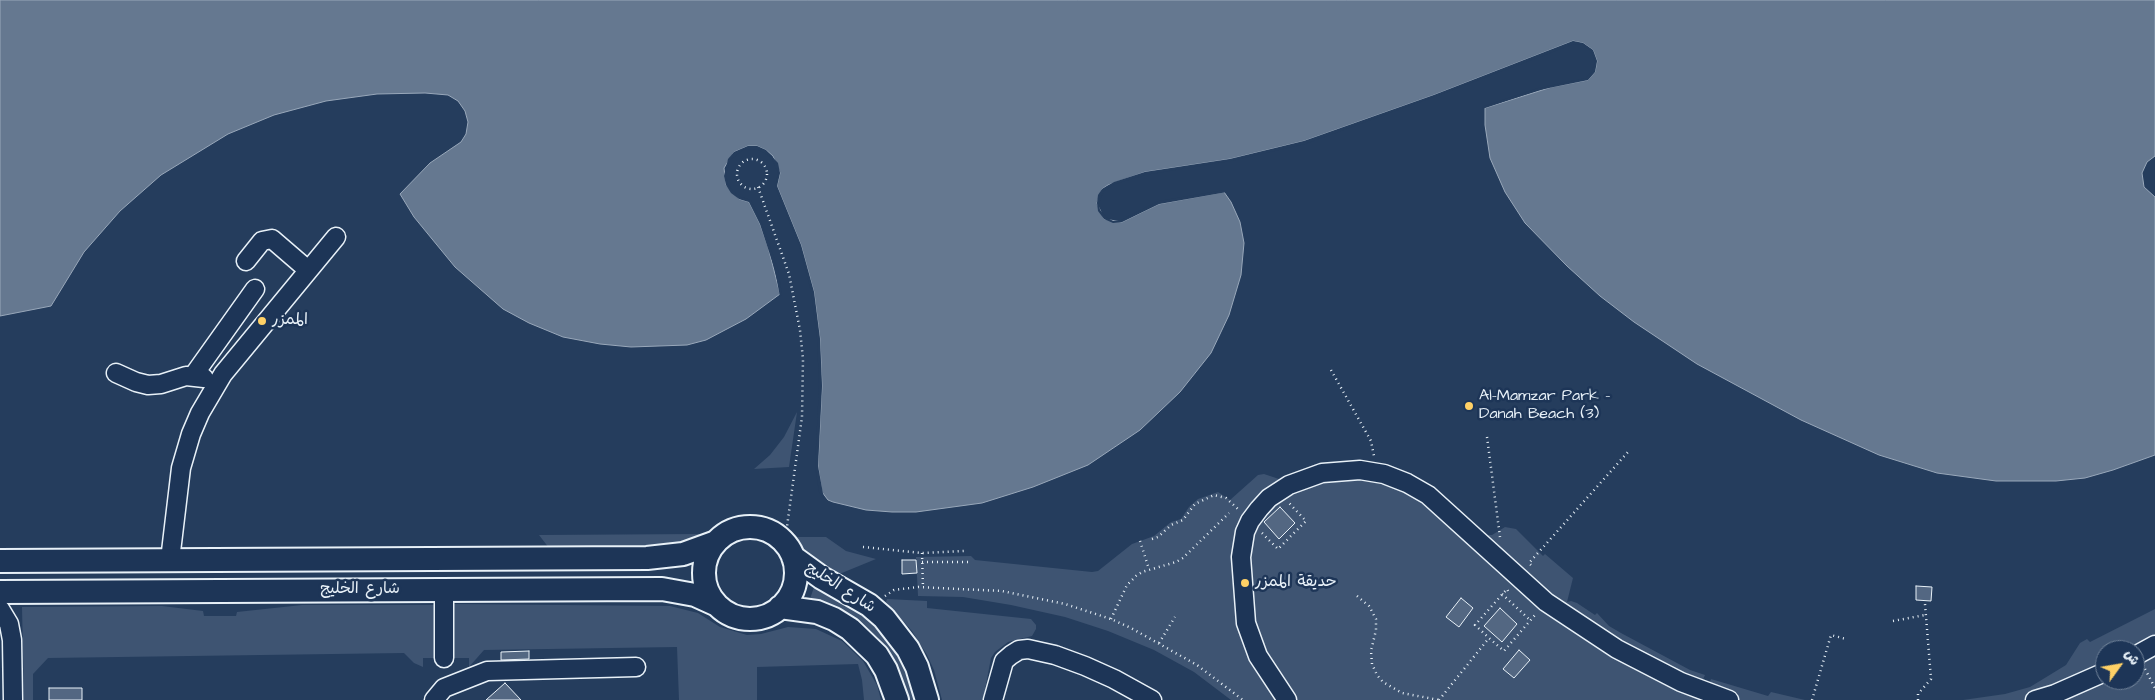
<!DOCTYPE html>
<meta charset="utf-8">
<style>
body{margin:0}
#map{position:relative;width:2155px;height:700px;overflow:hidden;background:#253d5d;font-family:"Architects Daughter","Playpen Sans Arabic",sans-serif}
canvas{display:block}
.north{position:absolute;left:2095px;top:640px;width:50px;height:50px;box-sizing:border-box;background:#1d3557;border:1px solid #6e8097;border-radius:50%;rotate:58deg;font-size:14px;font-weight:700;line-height:20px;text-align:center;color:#e8f1f8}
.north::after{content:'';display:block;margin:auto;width:18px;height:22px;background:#ffd166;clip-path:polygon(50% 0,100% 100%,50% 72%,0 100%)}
</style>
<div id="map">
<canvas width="2155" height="700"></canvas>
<div class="north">ش</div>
</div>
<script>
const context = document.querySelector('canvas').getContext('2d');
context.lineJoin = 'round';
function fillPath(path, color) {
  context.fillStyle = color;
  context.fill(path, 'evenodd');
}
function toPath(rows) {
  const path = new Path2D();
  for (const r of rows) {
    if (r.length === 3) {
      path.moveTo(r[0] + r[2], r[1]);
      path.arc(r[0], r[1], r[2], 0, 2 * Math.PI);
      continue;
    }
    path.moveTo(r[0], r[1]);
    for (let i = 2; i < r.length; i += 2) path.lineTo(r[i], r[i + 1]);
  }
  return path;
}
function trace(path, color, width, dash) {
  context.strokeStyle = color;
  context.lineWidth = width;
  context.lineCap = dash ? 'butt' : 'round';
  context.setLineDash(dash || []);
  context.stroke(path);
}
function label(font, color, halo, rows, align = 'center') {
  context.font = font + ' "Architects Daughter","Playpen Sans Arabic",sans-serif';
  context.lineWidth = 5;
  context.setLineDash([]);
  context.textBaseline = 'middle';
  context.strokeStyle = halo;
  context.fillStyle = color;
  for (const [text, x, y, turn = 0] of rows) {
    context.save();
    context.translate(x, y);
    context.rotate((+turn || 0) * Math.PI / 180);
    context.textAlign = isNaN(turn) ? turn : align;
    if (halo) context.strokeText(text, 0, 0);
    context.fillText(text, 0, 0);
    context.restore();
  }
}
fillPath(toPath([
 [797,412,789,467,754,469,770,455,784,437],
 [1341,462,1376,464,1409,474,1427,484,1486,535,1492,535,1505,527,1516,529,1543,556,1545,554,1573,578,1567,602,1571,601,1577,603,1595,615,1597,613,1609,626,1621,633,1690,670,1705,675,1701,684,1708,687,1711,679,1768,696,1771,692,1805,700,1231,700,1194,672,1154,650,1108,631,1065,617,1011,605,963,597,918,596,916,557,971,556,975,560,1092,572,1098,571,1132,544,1154,536,1171,522,1181,519,1189,507,1198,499,1218,492,1230,500,1258,475,1264,474,1279,479,1316,464],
 [700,534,690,540,669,546,650,548,549,548,539,535],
 [790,537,826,537,846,551,876,559,837,575,807,559],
 [814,587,849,604,880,628,902,657,917,700,907,700,828,605,810,599],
 [887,599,927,601,927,608,1031,619,1036,625,1036,629,1032,636,1008,642,995,652,991,658,983,700,942,700,934,670,927,655,912,631,886,602],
 [450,604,670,606,698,613,720,627,747,635,761,634,788,627,816,629,842,641,863,661,877,685,881,700,864,700,862,680,858,664,757,667,757,700,679,700,677,647,484,650,469,667,469,658,449,658],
 [302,605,440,605,442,658,423,658,423,667,414,663,404,653,48,658,33,674,33,700,24,700,22,607,162,606,203,611,204,616,236,616,237,612],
 [2155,609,2155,700,1963,700,2005,694,2030,687,2066,665,2080,643,2087,639,2090,642],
 [2105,650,2135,650,2135,680,2105,680]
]), '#3e5472');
const water = toPath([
 [0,0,2155,0,2155,156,2147,162,2142,173,2144,187,2155,197,2155,455,2113,470,2085,478,2056,481,1996,481,1937,473,1879,455,1801,420,1697,364,1634,322,1600,296,1567,266,1525,223,1505,192,1490,158,1485,125,1485,108,1552,87,1588,80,1595,72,1597,61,1593,50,1583,43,1573,41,1434,95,1304,141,1230,159,1145,172,1108,185,1102,189,1097,203,1104,219,1122,222,1159,204,1224,192,1231,202,1240,222,1244,243,1241,275,1229,315,1211,353,1180,392,1140,430,1088,465,1033,487,982,503,916,512,892,512,866,510,833,502,828,500,822,492,818,466,822,386,820,339,814,292,801,245,777,186,780,173,773,156,766,150,757,146,748,146,734,152,724,168,726,185,739,199,749,202,760,224,768,247,780,294,746,319,725,330,706,340,687,345,631,347,600,344,563,337,529,323,503,309,455,267,414,217,400,194,430,163,461,142,466,134,468,122,465,111,458,101,448,95,425,93,377,94,326,101,274,115,228,134,161,175,120,211,84,252,51,306,0,316,0,0]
]);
fillPath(water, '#657890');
trace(water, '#99a8ba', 1);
fillPath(toPath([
 [1573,41,1583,43,1593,50,1597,61,1595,72,1588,80,1539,90,1482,109,1484,106,1538,88,1586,78,1592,71,1595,61,1591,51,1582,45,1574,44,1434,97,1305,144,1231,161,1145,175,1115,184,1104,191,1099,203,1100,210,1106,217,1113,221,1121,220,1158,201,1224,190,1227,192,1159,204,1122,222,1113,223,1104,219,1098,211,1097,203,1098,195,1102,189,1114,182,1145,172,1230,159,1304,141,1434,95],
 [748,146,757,146,766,150,778,163,780,173,777,186,801,245,814,292,820,339,822,386,818,466,824,499,819,492,815,466,819,386,817,339,811,292,799,245,775,187,778,173,771,157,757,149,743,150,730,160,726,175,728,184,733,191,741,197,751,200,762,223,778,269,782,294,780,297,775,270,760,224,749,202,739,199,731,193,726,185,724,176,728,159,734,152]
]), '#253d5d');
const building = toPath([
 [1280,507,1295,523,1279,539,1264,522,1280,507],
 [902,560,916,560,917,573,902,574,902,560],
 [1916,586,1932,587,1931,601,1916,600,1916,586],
 [1461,598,1473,608,1459,627,1446,617,1461,598],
 [1500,608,1517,624,1502,642,1484,626,1500,608],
 [1519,650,1530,660,1514,678,1503,669,1519,650],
 [529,651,529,659,501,660,501,652,529,651],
 [505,683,521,700,486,700,505,683],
 [49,688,82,688,82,700,49,700,49,688]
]);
fillPath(building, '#536782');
trace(building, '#e8f1f8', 1);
const minor = toPath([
 [246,261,262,241,272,239,308,270],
 [116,373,136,382,148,385,161,384,186,376,204,378],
 [193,376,255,289],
 [170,560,181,468,191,434,200,413,223,374,336,237],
 [0,609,9,624,12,640,13,700],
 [2135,656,2155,645],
 [444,658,444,590],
 [434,700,444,688,487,671,636,667],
 [993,700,1004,661,1011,655,1019,650,1028,649,1055,655,1085,666,1114,679,1152,700],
 [1287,700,1258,656,1246,623,1241,557,1245,532,1250,521,1259,509,1269,498,1289,485,1322,473,1360,470,1384,474,1407,483,1428,495,1546,602,1617,649,1681,682,1729,700],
 [2035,700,2055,694,2105,672]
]);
const major = toPath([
 [750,573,46],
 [793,557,822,578,869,605,884,618,908,649,917,667,927,700],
 [0,561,647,558,683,554,716,542],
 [0,592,662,589,695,595,717,605],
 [780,607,817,612,834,619,850,629,877,655,886,670,897,700]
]);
trace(minor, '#e8f1f8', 21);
trace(major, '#e8f1f8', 26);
trace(toPath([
 [752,174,15],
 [758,187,789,274,800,330,803,359,802,417,785,541],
 [1331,370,1371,441,1374,456],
 [1487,437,1500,537],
 [1262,533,1278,549,1306,521,1289,503],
 [1152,539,1158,537,1171,525,1183,520,1195,504,1214,495,1226,498,1239,510],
 [1140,541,1149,569],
 [863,547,922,553,965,551],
 [922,553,923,588],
 [922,562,968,562],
 [1531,565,1529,563,1628,452],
 [1508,591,1507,589,1475,625,1489,638,1504,651,1535,615],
 [1502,594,1530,620],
 [885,596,894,590,918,587,1002,591,1065,604,1111,619,1131,628,1197,665,1243,700],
 [1357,596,1369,606,1376,619,1376,630,1371,651,1372,664,1377,675,1383,682,1402,693,1439,700],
 [1111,619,1127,585,1136,576,1142,572,1176,562,1183,558,1229,513],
 [1893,621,1925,615],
 [1159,643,1175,617],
 [2145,669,2155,688],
 [1439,700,1489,638],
 [1812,700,1831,635,1846,639],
 [1918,700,1918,694,1931,679,1925,604]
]), '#e8f1f8', 2.5, [1, 4]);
trace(minor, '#1d3557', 18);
trace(major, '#1d3557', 22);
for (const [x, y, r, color] of [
 [262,321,5,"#ffd166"],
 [1469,406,5,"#ffd166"],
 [1245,583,5,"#ffd166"]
]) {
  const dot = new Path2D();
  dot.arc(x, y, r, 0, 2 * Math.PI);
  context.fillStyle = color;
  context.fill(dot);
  trace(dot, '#1d3557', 2);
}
label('16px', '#e8f1f8', '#1d3557', [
 ["الممزر",272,321],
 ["Al-Mamzar Park -",1479,397],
 ["Danah Beach (3)",1479,415],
 ["حديقة الممزر",1255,583]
], 'left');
label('16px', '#e8f1f8', '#1d3557', [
 ["شارع الخليج",840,588,33],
 ["شارع الخليج",360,590]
]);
</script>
